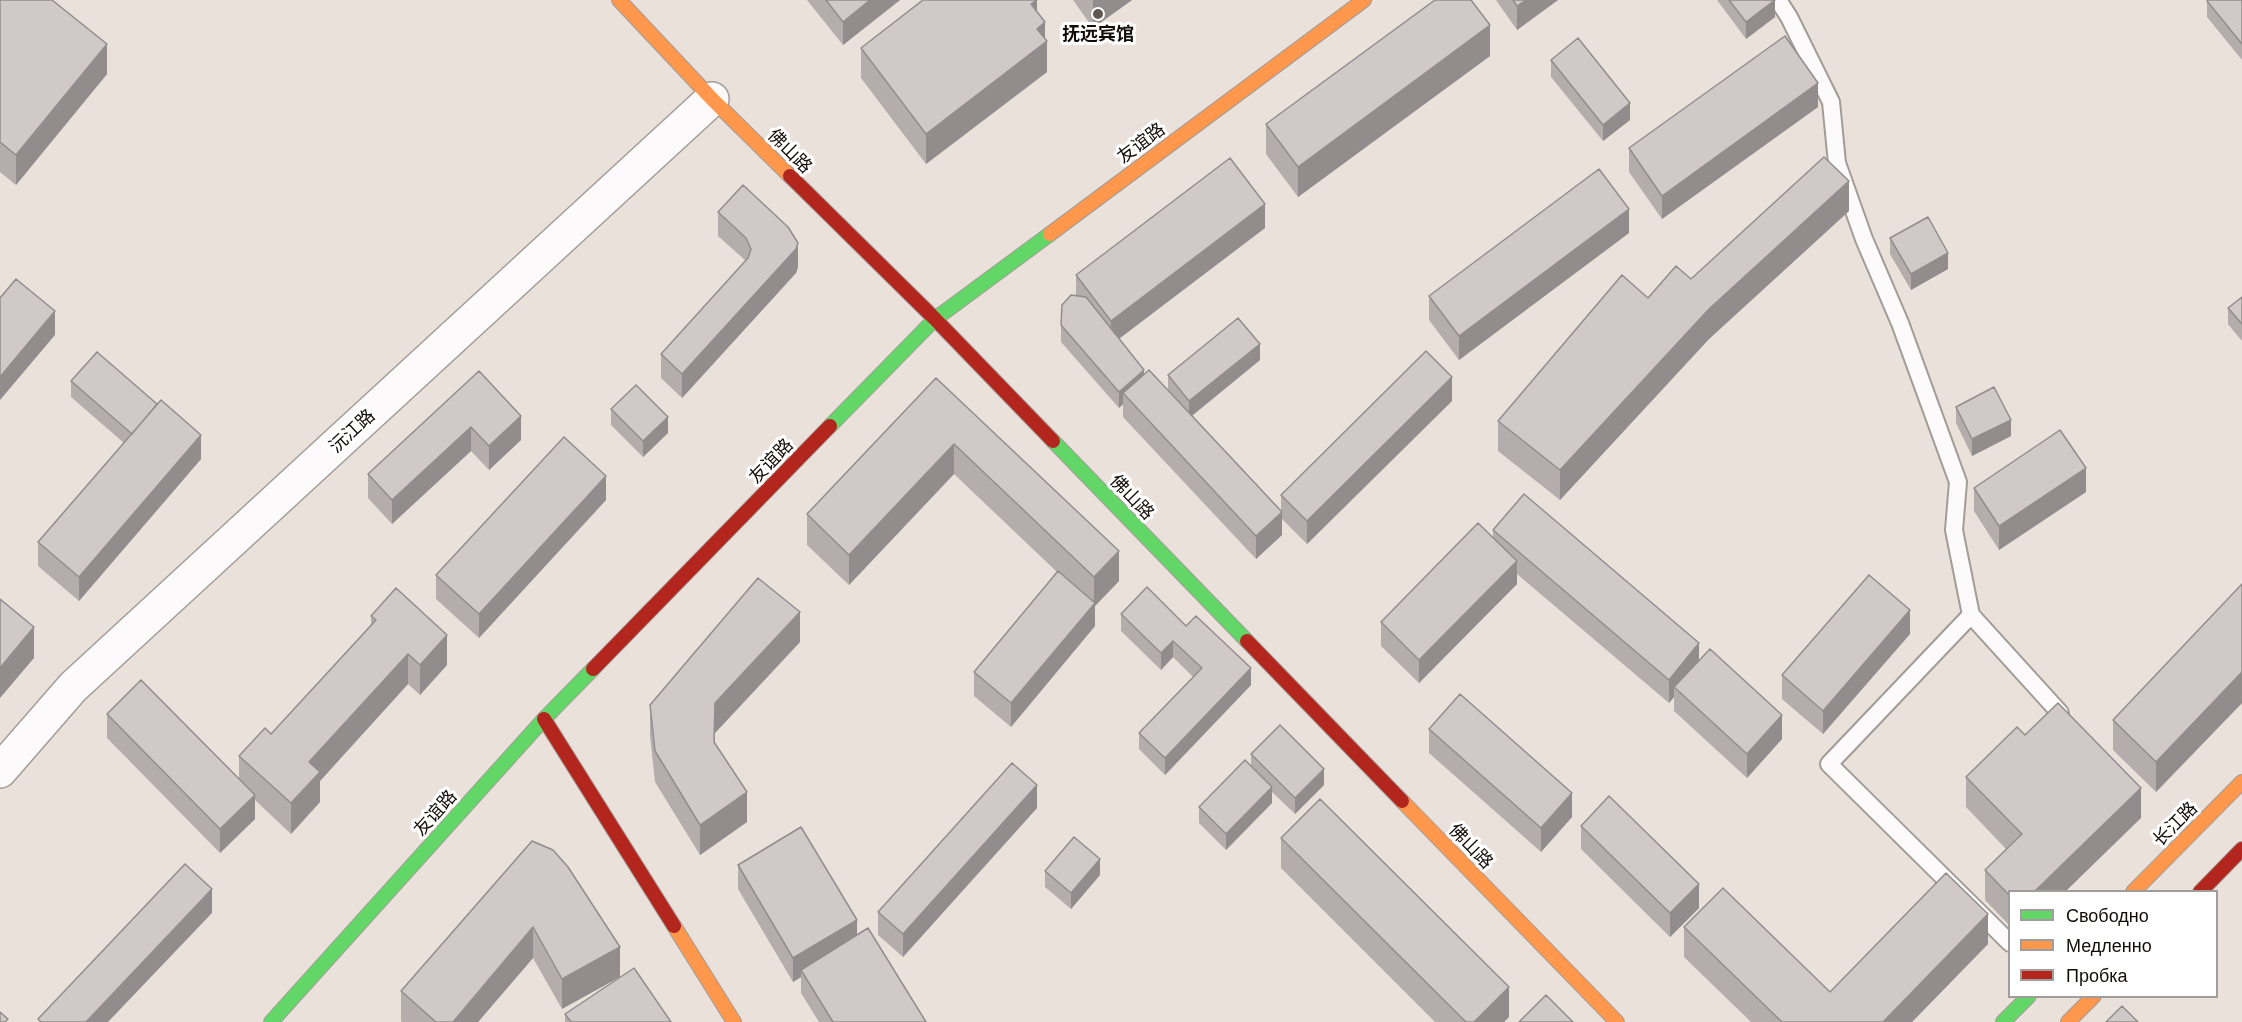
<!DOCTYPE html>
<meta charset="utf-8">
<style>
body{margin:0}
#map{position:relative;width:2242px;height:1022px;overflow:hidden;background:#eae1db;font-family:Barlow,sans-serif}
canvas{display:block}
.legend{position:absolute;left:2008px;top:890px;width:210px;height:108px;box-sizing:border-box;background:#fff;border:2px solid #a09e9d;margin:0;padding:8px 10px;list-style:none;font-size:18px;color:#120d09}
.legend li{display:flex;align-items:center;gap:12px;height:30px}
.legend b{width:30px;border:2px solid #a09e9d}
</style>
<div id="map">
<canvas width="2242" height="1022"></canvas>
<ul class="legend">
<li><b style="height:8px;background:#63d668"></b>Свободно</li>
<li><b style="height:8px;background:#ff974d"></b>Медленно</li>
<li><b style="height:8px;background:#b3261e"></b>Пробка</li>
</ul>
</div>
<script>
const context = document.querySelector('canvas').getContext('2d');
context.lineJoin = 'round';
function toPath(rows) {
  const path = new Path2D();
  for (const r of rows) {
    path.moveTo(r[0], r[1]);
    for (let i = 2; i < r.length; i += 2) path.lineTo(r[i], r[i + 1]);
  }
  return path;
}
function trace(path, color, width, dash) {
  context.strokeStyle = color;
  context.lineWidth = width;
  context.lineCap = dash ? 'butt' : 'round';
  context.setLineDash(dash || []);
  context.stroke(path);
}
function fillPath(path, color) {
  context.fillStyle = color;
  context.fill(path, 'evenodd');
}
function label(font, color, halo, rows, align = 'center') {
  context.font = font + ' Barlow,"Noto Sans SC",sans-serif';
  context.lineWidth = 6;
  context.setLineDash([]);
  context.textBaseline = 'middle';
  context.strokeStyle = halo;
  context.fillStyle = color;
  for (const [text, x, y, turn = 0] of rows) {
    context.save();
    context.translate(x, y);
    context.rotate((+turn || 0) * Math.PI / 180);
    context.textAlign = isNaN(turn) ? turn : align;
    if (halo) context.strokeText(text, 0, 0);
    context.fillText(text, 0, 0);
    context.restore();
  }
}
const lane = toPath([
 [1778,0,1789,17,1831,102,1837,163,1864,239,1900,323,1958,482,1954,530,1971,615,1829,764,2010,943],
 [1971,615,2060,713]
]);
const street = toPath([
 [0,771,73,687,712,99]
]);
const fast = toPath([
 [830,426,935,319,1050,234],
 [1053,441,1247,641],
 [271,1022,544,719,593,669],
 [2003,1022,2029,996]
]);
const slow = toPath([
 [619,0,712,99,790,176],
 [1050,234,1364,0],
 [1402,801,1617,1022],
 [2133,892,2242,782],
 [674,926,734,1022],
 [2068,1022,2094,996]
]);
const jam = toPath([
 [790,176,935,319,1053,441],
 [1247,641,1402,801],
 [593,669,830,426],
 [544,719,674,926],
 [2200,892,2242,849]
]);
trace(lane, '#a29c97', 20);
trace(street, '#a29c97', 36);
trace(fast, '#a29c97', 16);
trace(slow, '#a29c97', 16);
trace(jam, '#a29c97', 16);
trace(lane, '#fcfafa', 16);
trace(street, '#fcfafa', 33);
trace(fast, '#63d668', 14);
trace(slow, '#ff974d', 14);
trace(jam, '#b3261e', 14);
fillPath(toPath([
 [0,0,107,74,16,185,0,172],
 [807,0,900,0,843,45],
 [1073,0,1132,0,1093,28],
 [1496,0,1558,0,1517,30],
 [1717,0,1775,0,1775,17,1746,39],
 [2242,0,2242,60,2207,17,2207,1],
 [1037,12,1047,72,926,164,861,78,861,48],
 [1490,56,1298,197,1266,154,1266,124],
 [1551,60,1630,120,1603,141,1551,77],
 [1818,107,1662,219,1629,172,1629,148],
 [1849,211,1709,339,1560,500,1498,451,1498,421,1648,298],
 [718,212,798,267,796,273,682,398,661,378,661,354,746,261,718,236],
 [1265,228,1119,338,1144,374,1168,390,1168,375,1260,360,1192,416,1281,511,1281,495,1452,401,1307,544,1282,519,1282,535,1256,559,1123,417,1123,404,1119,408,1061,342,1061,325,1076,296,1076,275],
 [1629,233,1459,360,1429,320,1429,296],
 [1890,238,1948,269,1911,290,1890,254],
 [2242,297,2242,341,2228,324,2228,308],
 [479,371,521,440,489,470,471,451,392,524,368,498,368,474],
 [936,378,1119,581,1095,606,1095,626,1011,727,974,696,974,672,1057,572,954,474,849,585,807,545,807,514],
 [71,381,201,459,79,601,38,566,38,542,124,443,71,397],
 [1956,407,2011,436,1972,456,1956,423],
 [611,409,668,433,643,457,611,425],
 [1974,488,2086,492,1999,550,1974,511],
 [606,500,479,638,436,599,436,575],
 [1493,530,1699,660,1782,739,1747,778,1674,711,1674,697,1669,703,1517,574,1517,584,1419,683,1381,646,1381,622,1493,537],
 [2242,584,2242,703,2156,792,2113,750,2113,720],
 [1121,614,1186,626,1251,685,1165,775,1139,749,1139,733,1193,677,1173,657,1161,670,1121,631],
 [371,616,447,665,420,695,408,684,320,781,320,802,291,834,255,800,255,819,220,853,107,738,107,714,239,780,239,756,271,734,371,625],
 [1910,634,1823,734,1782,699,1782,675],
 [800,642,715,733,715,742,747,822,700,855,655,782,650,735,650,705],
 [1429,729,1572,817,1541,852,1429,753],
 [2025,735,2141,818,2010,891,2010,926,1985,900,1985,870,2006,849,1966,807,1966,777],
 [1251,754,1324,785,1295,814,1272,792,1272,803,1226,850,1199,823,1199,807,1251,766],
 [1037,808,903,957,878,935,878,912],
 [1581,826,1699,908,1670,937,1581,849],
 [1281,838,1509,1017,1504,1022,1435,1022,1281,868],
 [532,841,620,947,562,1009,533,958,478,1022,402,1022,401,1021,401,991],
 [738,865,857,935,926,1022,819,1022,801,993,801,977,793,982,738,889],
 [1045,871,1100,875,1071,909,1045,887],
 [1684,927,1830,992,1988,944,1912,1022,1751,1022,1684,957],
 [565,1014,671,1022,565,1022]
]), '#b4adac');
fillPath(toPath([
 [870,0,900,0,843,45,843,22],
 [1037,0,1037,28,1045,22,1045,43,1047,41,1047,72,926,164,926,134,1031,4],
 [1093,0,1132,0,1093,28],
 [1526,0,1558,0,1517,30,1517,6],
 [1775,0,1775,17,1746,39,1746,22],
 [1490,25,1490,56,1298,197,1298,167],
 [107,44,107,74,16,185,16,155],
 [1818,83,1818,107,1662,219,1662,196],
 [1630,103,1630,120,1603,141,1603,125],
 [1849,181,1849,211,1709,339,1560,500,1560,470,1709,309],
 [1265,204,1265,228,1111,345,1111,321],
 [1629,209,1629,233,1459,360,1459,336],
 [798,243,798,267,796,273,682,398,682,374],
 [1948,253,1948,269,1911,290,1911,274],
 [55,311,55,335,0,400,0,377],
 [1260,344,1260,360,1189,418,1189,401],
 [1144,370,1144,386,1123,393,1123,404,1119,408,1119,392],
 [1452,377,1452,401,1307,544,1307,521],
 [521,416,521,440,489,470,489,446],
 [668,417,668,433,643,457,643,441],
 [2011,420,2011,436,1972,456,1972,439],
 [471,427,471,451,392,524,392,500],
 [201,435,201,459,79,601,79,577],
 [954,444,954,474,849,585,849,555],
 [2086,468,2086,492,1999,550,1999,526],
 [606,476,606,500,479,638,479,614],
 [1282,512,1282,535,1256,559,1256,536],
 [1119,551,1119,581,1095,606,1095,626,1011,727,1011,703,1094,604,1094,577],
 [1517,561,1517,584,1419,683,1419,660],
 [1910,610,1910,634,1823,734,1823,711],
 [800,612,800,642,715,733,715,703],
 [34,627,34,658,0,698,0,668],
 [447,635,447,665,420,695,420,665],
 [1173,641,1173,657,1161,670,1161,653],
 [1699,643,1699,667,1674,687,1674,697,1669,703,1669,680],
 [408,654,408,684,320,781,320,802,291,834,291,803,309,762],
 [1251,668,1251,685,1165,775,1165,758],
 [2242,672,2242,703,2156,792,2156,762],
 [1782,715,1782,739,1747,778,1747,754],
 [1324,769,1324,785,1295,814,1295,798],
 [1037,785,1037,808,903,957,903,934],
 [1272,787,1272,803,1226,850,1226,834],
 [2141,788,2141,818,2066,891,2035,891],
 [747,792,747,822,700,855,700,825],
 [1572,793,1572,817,1541,852,1541,828],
 [255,795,255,819,220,853,220,829],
 [1100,859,1100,875,1071,909,1071,893],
 [1699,884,1699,908,1670,937,1670,913],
 [212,889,212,913,108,1022,86,1022],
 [1988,914,1988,944,1912,1022,1883,1022],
 [857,920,857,943,801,970,801,977,793,982,793,958],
 [533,927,533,958,478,1022,453,1022],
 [620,947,620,977,562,1009,562,979],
 [1509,987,1509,1017,1504,1022,1474,1022]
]), '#928d8c');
const building = toPath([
 [0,0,52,0,107,44,16,155,0,142,0,0],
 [826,0,870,0,843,22,826,0],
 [923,0,1037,0,1031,4,1045,22,1037,29,1047,41,926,134,861,48,923,0],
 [1435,0,1471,0,1490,25,1298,167,1266,124,1435,0],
 [1513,0,1526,0,1517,6,1513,0],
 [1729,0,1775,0,1746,22,1729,0],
 [2208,0,2242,0,2242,44,2207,1,2208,0],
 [1785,36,1818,83,1662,196,1629,148,1785,36],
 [1578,38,1630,103,1603,125,1551,60,1578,38],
 [1824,157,1849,181,1709,309,1560,470,1498,421,1622,275,1648,298,1676,266,1691,279,1824,157],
 [1230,158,1265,204,1111,321,1076,275,1230,158],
 [1599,169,1629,209,1459,336,1429,296,1599,169],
 [743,185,788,227,798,243,796,249,682,374,661,354,748,258,751,249,746,238,718,212,743,185],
 [1928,217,1948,253,1911,274,1890,238,1928,217],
 [16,279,55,311,0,377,0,298,16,279],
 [1071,295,1086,297,1144,370,1119,392,1061,325,1062,305,1071,295],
 [2242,297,2242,324,2228,308,2242,297],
 [1238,318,1260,344,1189,401,1168,375,1238,318],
 [1426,351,1452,377,1307,521,1281,495,1426,351],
 [97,352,157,404,132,434,71,381,97,352],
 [1149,370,1282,512,1256,536,1123,393,1149,370],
 [479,371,521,416,489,446,471,427,392,500,368,474,479,371],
 [936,378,1119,551,1094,577,954,444,849,555,807,514,936,378],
 [636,385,668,417,643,441,611,409,636,385],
 [1994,387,2011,420,1972,439,1956,407,1994,387],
 [161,400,201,435,79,577,38,542,161,400],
 [2060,430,2086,468,1999,526,1974,488,2060,430],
 [564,437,606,476,479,614,436,575,564,437],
 [1524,494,1699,643,1669,680,1493,530,1524,494],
 [1478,523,1517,561,1419,660,1381,622,1478,523],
 [1058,571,1095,603,1011,703,974,672,1058,571],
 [1869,575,1910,610,1823,711,1782,675,1869,575],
 [758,578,800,612,715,703,714,742,747,792,700,825,655,751,650,705,758,578],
 [2242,584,2242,672,2156,762,2113,720,2242,584],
 [1147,587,1186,626,1196,616,1251,668,1165,758,1139,733,1202,668,1173,641,1161,653,1121,614,1147,587],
 [396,588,447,635,420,665,408,654,309,762,320,772,291,803,239,756,265,728,271,734,376,620,371,616,396,588],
 [0,599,34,627,0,668,0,599],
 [1710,649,1782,715,1747,754,1674,687,1710,649],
 [141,680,255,795,220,829,107,714,141,680],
 [1460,694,1572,793,1541,828,1429,729,1460,694],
 [2058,703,2141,788,2035,891,2010,891,2010,896,1985,870,2022,834,1966,777,2017,727,2025,735,2058,703],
 [1280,725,1324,769,1295,798,1251,754,1280,725],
 [1245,760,1272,787,1226,834,1199,807,1245,760],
 [1012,763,1037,785,903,934,878,912,1012,763],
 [1609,796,1699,884,1670,913,1581,826,1609,796],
 [1320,799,1509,987,1474,1022,1466,1022,1281,838,1320,799],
 [801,827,857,920,793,958,738,865,801,827],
 [1074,837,1100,859,1071,893,1045,871,1074,837],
 [532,841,553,850,568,867,620,947,562,979,533,927,453,1022,436,1022,401,991,532,841],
 [185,864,212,889,86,1022,41,1022,38,1019,185,864],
 [1946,873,1988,914,1883,1022,1782,1022,1684,927,1723,888,1830,992,1946,873],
 [868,928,926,1022,833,1022,801,970,868,928],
 [634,968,671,1022,571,1022,565,1014,634,968],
 [1546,995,1573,1022,1519,1022,1546,995],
 [2122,1006,2138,1022,2106,1022,2122,1006],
 [0,1012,8,1019,5,1022,0,1022,0,1012]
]);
fillPath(building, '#d1c9c8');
trace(building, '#928d8c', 1.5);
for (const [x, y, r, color] of [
 [1098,14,6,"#5e5752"]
]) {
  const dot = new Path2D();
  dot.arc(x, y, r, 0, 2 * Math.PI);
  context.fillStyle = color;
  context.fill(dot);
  trace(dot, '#fff', 2);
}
label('bold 18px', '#120d09', '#fff', [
 ["抚远宾馆",1098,34]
]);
label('18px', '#120d09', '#fff', [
 ["友谊路",1141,143,-37],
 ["佛山路",790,151,45],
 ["沅江路",352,431,-43],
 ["友谊路",771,461,-46],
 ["佛山路",1132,497,46],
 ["友谊路",435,813,-48],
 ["长江路",2175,824,-45],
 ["佛山路",1471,846,46]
]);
</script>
